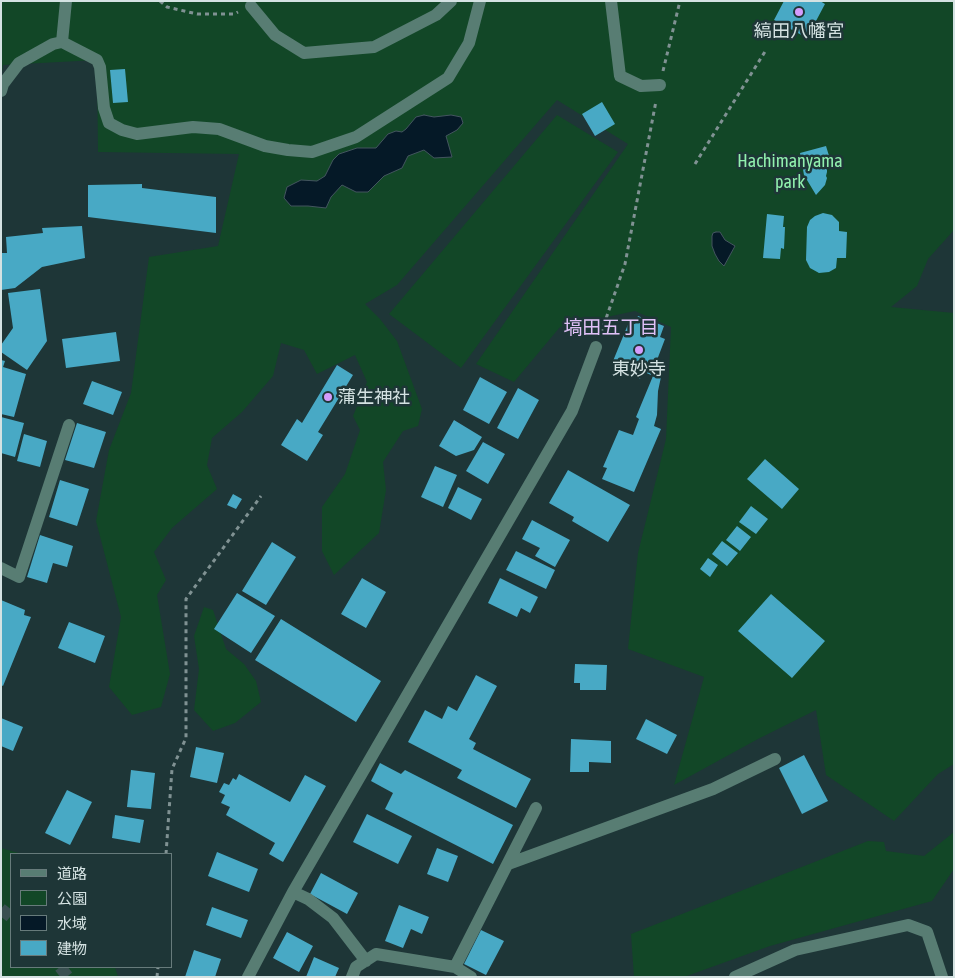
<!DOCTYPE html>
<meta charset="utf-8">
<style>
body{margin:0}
#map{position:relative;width:955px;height:978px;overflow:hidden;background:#1e3637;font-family:"Asap Condensed","Noto Sans JP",sans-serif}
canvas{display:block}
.frame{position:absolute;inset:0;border:2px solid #d4e2e2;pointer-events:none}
.legend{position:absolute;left:10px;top:853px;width:162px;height:115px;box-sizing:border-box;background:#1e3637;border:1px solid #677b7b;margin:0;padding:6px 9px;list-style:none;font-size:15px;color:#d4e2e2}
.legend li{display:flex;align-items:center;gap:10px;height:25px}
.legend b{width:25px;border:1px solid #677b7b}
</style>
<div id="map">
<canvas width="955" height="978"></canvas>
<div class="frame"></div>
<ul class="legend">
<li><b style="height:6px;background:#587d73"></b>道路</li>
<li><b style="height:14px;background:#124727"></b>公園</li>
<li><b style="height:14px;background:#051927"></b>水域</li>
<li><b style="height:14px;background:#48a9c5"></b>建物</li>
</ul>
</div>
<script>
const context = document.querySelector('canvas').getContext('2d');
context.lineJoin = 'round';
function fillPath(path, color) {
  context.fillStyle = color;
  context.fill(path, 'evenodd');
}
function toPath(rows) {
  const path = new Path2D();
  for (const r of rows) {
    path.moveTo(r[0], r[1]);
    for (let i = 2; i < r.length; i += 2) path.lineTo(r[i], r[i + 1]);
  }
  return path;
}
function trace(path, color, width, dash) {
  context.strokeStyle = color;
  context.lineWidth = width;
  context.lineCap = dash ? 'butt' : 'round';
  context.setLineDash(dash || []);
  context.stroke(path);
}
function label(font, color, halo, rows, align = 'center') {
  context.font = font + ' "Asap Condensed","Noto Sans JP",sans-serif';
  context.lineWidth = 5;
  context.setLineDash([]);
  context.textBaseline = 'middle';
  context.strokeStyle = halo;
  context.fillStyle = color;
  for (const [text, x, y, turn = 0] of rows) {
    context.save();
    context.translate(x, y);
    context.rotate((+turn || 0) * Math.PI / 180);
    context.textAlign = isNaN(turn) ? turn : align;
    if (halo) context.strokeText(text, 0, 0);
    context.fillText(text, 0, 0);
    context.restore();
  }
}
fillPath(toPath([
 [1,1,954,1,954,230,928,259,917,286,891,307,954,313,954,764,938,774,894,821,826,775,816,710,758,739,674,785,704,677,628,649,638,553,666,439,671,327,635,311,560,327,514,382,476,364,628,144,557,100,397,285,365,304,380,319,397,341,422,409,418,426,403,431,383,462,386,490,379,533,334,575,322,551,322,507,345,474,360,430,353,416,367,382,355,355,317,374,304,350,281,343,273,376,242,412,212,438,207,465,217,489,172,528,154,552,166,580,157,595,170,674,161,707,132,715,109,687,121,617,96,521,109,450,131,393,149,257,218,246,239,154,98,152,97,60,3,65,1,80],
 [557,115,618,152,461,368,389,314],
 [204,607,213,610,226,649,244,664,256,681,261,702,235,723,213,731,194,710,199,669,194,636],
 [954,832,954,869,932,901,770,946,684,977,634,977,631,934,868,841,884,842,886,851,924,856],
 [1,848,22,854,11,854,11,967,115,967,118,977,1,977]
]), '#124727');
const water = toPath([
 [424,115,434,117,451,115,461,117,463,123,457,130,446,136,452,157,434,158,424,150,408,156,402,168,384,176,368,192,356,192,342,185,331,197,326,208,308,206,291,206,284,198,287,187,301,180,317,181,325,176,333,160,339,154,357,148,376,148,388,134,396,131,402,132,406,129,416,117,424,115],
 [716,232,720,232,725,240,735,246,724,266,719,261,715,254,712,246,712,236,713,233,716,232]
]);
fillPath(water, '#051927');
trace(water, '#43555f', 1);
fillPath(toPath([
 [784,1,820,1,825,4,807,38,774,20],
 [125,69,128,102,113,103,110,70],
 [602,102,615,124,595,136,582,114],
 [826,146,830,159,827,159,827,172,826,176,827,178,825,185,816,195,804,175,800,153],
 [142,184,142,188,216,197,216,233,88,217,88,185],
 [823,213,832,215,839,222,839,231,847,232,846,258,837,258,836,268,829,272,819,273,810,268,806,260,807,227,810,220,815,216],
 [767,214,784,216,783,227,785,227,784,249,781,248,780,259,763,258],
 [82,226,85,258,42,267,15,288,1,290,1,253,7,253,6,237,43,233,42,228],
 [40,289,47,341,27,370,1,352,1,345,13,328,8,293],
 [638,316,664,326,660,337,665,339,657,360,664,363,658,391,657,415,654,426,661,429,634,492,602,479,607,468,603,467,619,430,633,435,639,419,636,417,653,376,653,370,651,375,642,371,640,379,622,371,624,366,613,361,629,322,635,324],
 [116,332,120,361,66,368,62,339],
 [1,360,5,361,3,367,26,374,14,417,1,414],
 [337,365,353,375,318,432,323,435,307,461,281,445,297,419,302,423],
 [480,377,507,392,489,424,463,410],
 [92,381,122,392,113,415,83,404],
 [518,388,539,400,518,439,497,428],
 [1,417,24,423,15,457,1,453],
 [454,420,482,437,474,450,456,456,439,446],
 [77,423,106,432,94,468,65,460],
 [24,434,47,441,40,467,17,461],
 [483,442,505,454,488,484,466,471],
 [765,459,799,489,782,509,747,479],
 [435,466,457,475,443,507,421,497],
 [568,470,630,505,608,542,572,521,574,517,549,503],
 [60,480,89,489,77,526,49,517],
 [458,487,482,499,471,520,448,508],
 [233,494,242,499,236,509,227,505],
 [751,506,768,519,756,534,739,522],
 [532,520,570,540,555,567,535,556,540,548,522,539],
 [737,526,751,537,740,551,726,540],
 [40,535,73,546,67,567,53,563,47,583,27,577],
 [722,541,738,553,727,566,712,554],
 [272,542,296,557,266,605,242,591],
 [516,551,555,570,546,589,506,570],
 [708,558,718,565,710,577,700,569],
 [362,578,386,592,366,628,341,614],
 [500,578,538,597,530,613,521,608,517,617,488,603],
 [237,593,275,616,251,653,214,629],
 [771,594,825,641,792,678,738,631],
 [1,600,25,610,24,615,31,617,3,686,1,685],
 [281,619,381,681,356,722,255,660],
 [69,622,105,636,95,663,58,648],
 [575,664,607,665,606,690,580,690,580,683,574,683],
 [476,675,497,686,469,739,476,743,473,749,531,779,516,808,457,778,462,770,408,742,425,710,442,719,448,706,457,711],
 [1,718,23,727,13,751,1,746],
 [646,719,677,735,667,754,636,739],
 [571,739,611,741,611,763,589,762,589,772,570,772],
 [196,747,224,753,217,783,190,777],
 [804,755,828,801,802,814,779,768],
 [380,763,401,774,405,770,513,825,493,864,385,809,393,793,371,781],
 [131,770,155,773,151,809,127,807],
 [239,774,290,802,305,775,326,786,283,862,269,854,275,843,226,815,230,807,221,803,225,795,219,792,224,783,229,785,233,778,236,780],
 [67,790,92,802,70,845,45,833],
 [367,814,412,836,398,864,353,842],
 [115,815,144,820,140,843,112,838],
 [437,848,458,856,448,882,427,874],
 [217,852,258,869,249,892,208,876],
 [321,873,358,893,347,914,310,894],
 [399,905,429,917,422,934,411,929,403,948,385,941],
 [212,907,248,920,241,938,206,925],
 [481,930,504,941,486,975,464,964],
 [287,932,313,946,299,972,273,958],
 [194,950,221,959,215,977,185,977],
 [314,957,339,968,335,977,306,977]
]), '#48a9c5');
trace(toPath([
 [1,909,11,917],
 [60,967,68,977]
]), '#395051', 12, [12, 6]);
trace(toPath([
 [160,1,167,7,197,14,234,14,238,12],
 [663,71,680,1],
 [695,164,766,50],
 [601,333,625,264,656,101],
 [166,854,172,769,186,738,186,599,261,496],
 [157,977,158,967]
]), '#809293', 3, [4, 4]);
trace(toPath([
 [611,1,620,76,641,86,660,85],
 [251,6,275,35,304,53,374,47,436,15,451,1],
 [62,42,97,60,100,67,104,108,109,123,122,130,137,134,193,127,219,129,265,146,288,150,312,152,356,137,448,78,469,43,480,1],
 [1,91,3,84,19,63,53,44,62,42,66,1],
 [1,568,19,577,69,425],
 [508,864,713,789,775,759],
 [293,892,308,899,333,918,366,961],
 [455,967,471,977],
 [248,977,293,892,572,411,596,347],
 [352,977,356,967,376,954,455,967,536,808],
 [735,977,795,950,908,925,927,932,942,977]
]), '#587d73', 12);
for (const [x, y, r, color] of [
 [799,12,5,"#d49cfc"],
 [639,350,5,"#d49cfc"],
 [328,397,5,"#d49cfc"]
]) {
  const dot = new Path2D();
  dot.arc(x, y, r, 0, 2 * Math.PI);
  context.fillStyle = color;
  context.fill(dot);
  trace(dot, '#1e3637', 2);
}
label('18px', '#d4e2e2', '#1e3637', [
 ["縞田八幡宮",799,31],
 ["東妙寺",639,369],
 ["蒲生神社",338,397,"left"]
]);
label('18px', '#91f0ae', '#1e3637', [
 ["Hachimanyama",790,161],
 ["park",790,182]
]);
label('19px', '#e0c1f7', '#1e3637', [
 ["塙田五丁目",611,328]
]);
</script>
